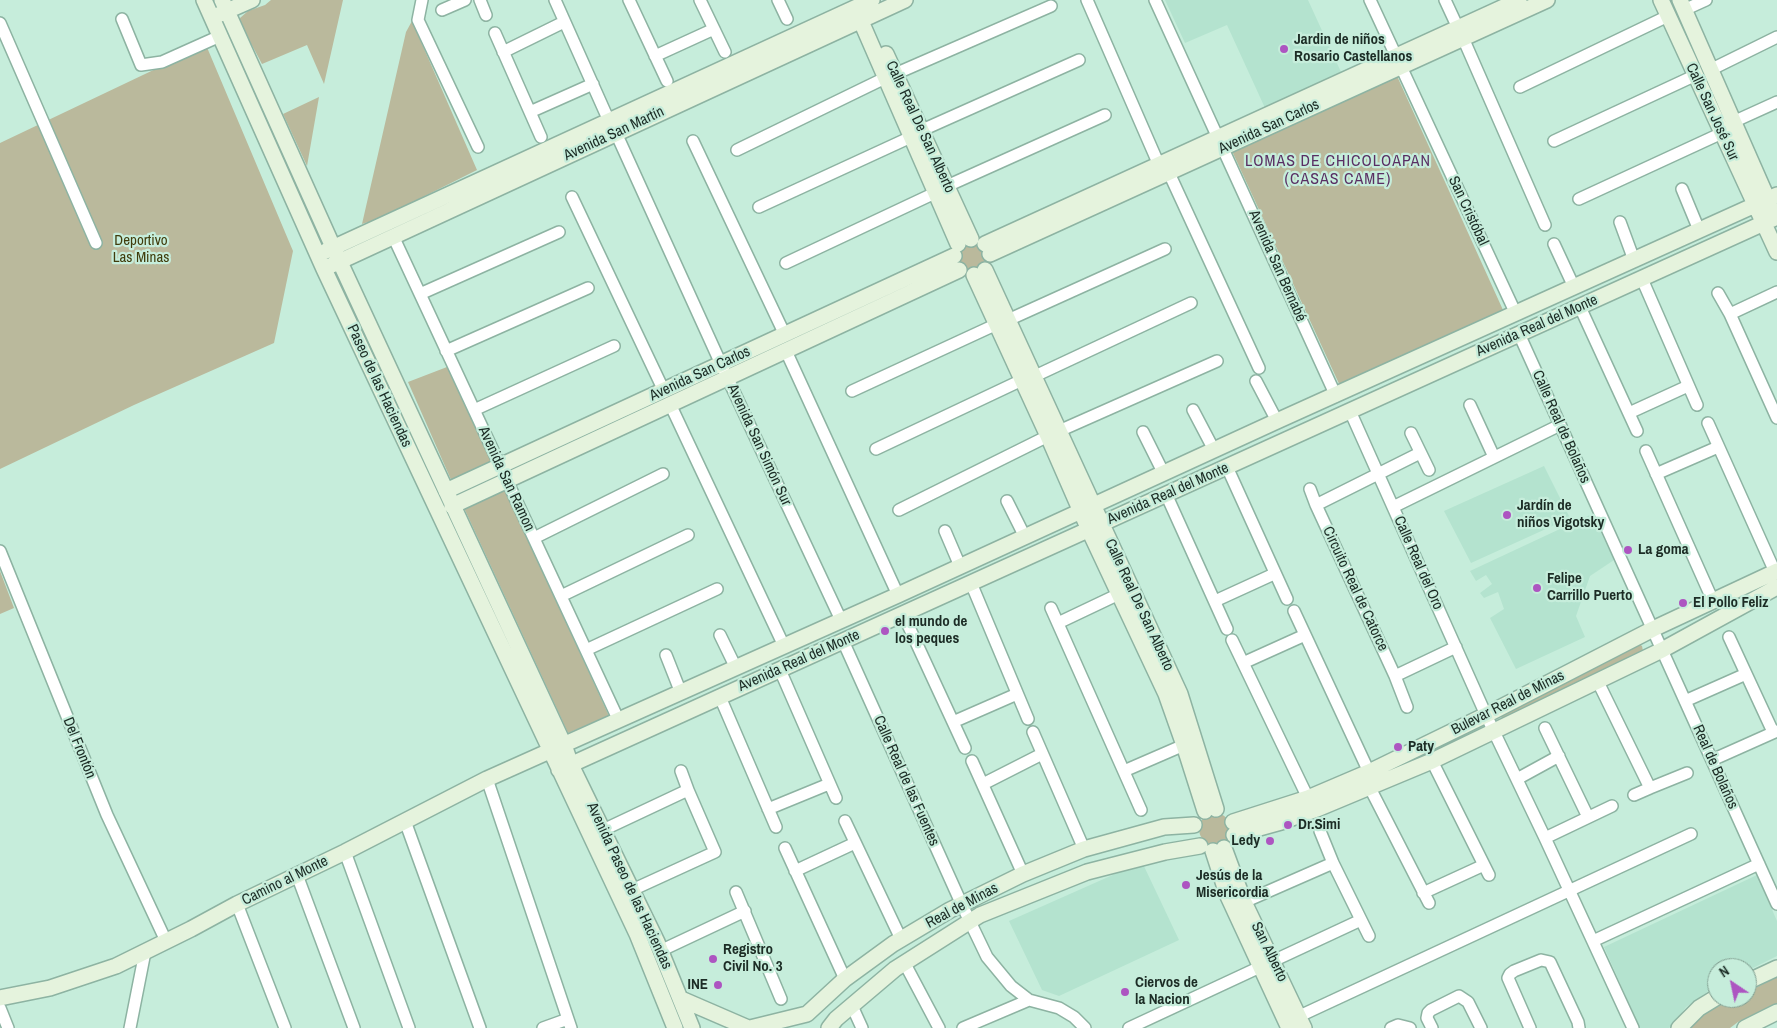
<!DOCTYPE html>
<meta charset="utf-8">
<style>
body{margin:0}
#map{position:relative;width:1777px;height:1028px;overflow:hidden;background:#c6eddb;font-family:"Archivo Narrow",sans-serif}
canvas{display:block}
.north{position:absolute;left:1707px;top:958px;width:50px;height:50px;box-sizing:border-box;background:#c6eddb;border:1px solid #82a092;border-radius:50%;rotate:326deg;font-size:14px;font-weight:700;line-height:20px;text-align:center;color:#1c2c25}
.north::after{content:'';display:block;margin:auto;width:18px;height:22px;background:#ad55c1;clip-path:polygon(50% 0,100% 100%,50% 72%,0 100%)}
</style>
<div id="map">
<canvas width="1777" height="1028"></canvas>
<div class="north">N</div>
</div>
<script>
const context = document.querySelector('canvas').getContext('2d');
context.lineJoin = 'round';
function fillPath(path, color) {
  context.fillStyle = color;
  context.fill(path, 'evenodd');
}
function toPath(rows) {
  const path = new Path2D();
  for (const r of rows) {
    if (r.length === 3) {
      path.moveTo(r[0] + r[2], r[1]);
      path.arc(r[0], r[1], r[2], 0, 2 * Math.PI);
      continue;
    }
    path.moveTo(r[0], r[1]);
    for (let i = 2; i < r.length; i += 2) path.lineTo(r[i], r[i + 1]);
  }
  return path;
}
function trace(path, color, width, dash) {
  context.strokeStyle = color;
  context.lineWidth = width;
  context.lineCap = dash ? 'butt' : 'round';
  context.setLineDash(dash || []);
  context.stroke(path);
}
function label(font, color, halo, rows, align = 'center') {
  context.font = font + ' "Archivo Narrow",sans-serif';
  context.lineWidth = 4.5;
  context.setLineDash([]);
  context.textBaseline = 'middle';
  context.strokeStyle = halo;
  context.fillStyle = color;
  for (const [text, x, y, turn = 0] of rows) {
    context.save();
    context.translate(x, y);
    context.rotate((+turn || 0) * Math.PI / 180);
    context.textAlign = isNaN(turn) ? turn : align;
    if (halo) context.strokeText(text, 0, 0);
    context.fillText(text, 0, 0);
    context.restore();
  }
}
fillPath(toPath([
 [1165,0,1308,0,1341,72,1265,108,1227,25,1185,43],
 [1544,466,1570,518,1471,563,1444,511],
 [1592,514,1614,560,1590,576,1576,616,1585,637,1516,669,1490,618,1504,609,1498,592,1484,598,1480,593,1492,584,1486,575,1476,581,1470,571],
 [1142,862,1179,940,1059,996,1042,990,1009,921],
 [1757,875,1777,921,1777,956,1747,971,1747,968,1717,968,1717,985,1686,1007,1673,1025,1669,1028,1640,1028,1604,947]
]), '#b4e3cf');
fillPath(toPath([
 [271,0,343,0,324,84,307,45,262,64,240,23,240,18,248,11,265,5],
 [412,21,477,170,381,218,362,224,406,32],
 [206,45,293,251,274,343,134,405,0,469,0,143],
 [1397,76,1503,310,1341,388,1232,151],
 [319,97,307,166,283,114],
 [972,257,13],
 [447,367,492,463,452,482,408,382],
 [505,489,609,716,568,733,464,508],
 [0,571,14,608,0,614],
 [1638,643,1642,646,1643,651,1504,720,1501,717,1501,715],
 [1215,829,16],
 [1777,977,1777,1004,1738,1022,1730,1028,1689,1028,1707,1012,1735,998,1747,998,1747,992]
]), '#bab99c');
const street = toPath([
 [422,0,418,20,478,147],
 [480,0,486,15],
 [555,0,609,121],
 [629,0,667,81],
 [700,0,725,52],
 [778,0,787,19],
 [1087,0,1159,165],
 [1155,0,1336,396],
 [1370,0,1516,314],
 [1445,0,1458,28],
 [442,10,465,0],
 [1684,10,1706,0],
 [122,19,141,65,162,62,220,36],
 [0,23,96,243],
 [495,33,541,137],
 [1463,38,1545,225],
 [503,52,564,22],
 [655,56,714,29],
 [1710,70,1777,37],
 [895,74,1051,6],
 [1520,87,1668,16],
 [530,112,593,84],
 [1733,122,1777,102],
 [920,131,1079,60],
 [616,133,721,364,841,620],
 [693,141,785,335],
 [1554,141,1696,75],
 [737,150,885,78],
 [1169,173,1259,368],
 [947,186,1105,115],
 [1682,189,1699,230],
 [572,197,664,391],
 [1579,199,1722,133],
 [759,207,911,137],
 [1620,222,1634,260],
 [393,236,619,721],
 [1554,244,1574,287],
 [786,263,937,192],
 [1642,279,1697,405],
 [1718,293,1730,314,1777,418],
 [420,294,559,232],
 [1580,307,1637,431],
 [1730,314,1777,292],
 [1008,320,1165,249],
 [1519,334,1777,904],
 [446,351,588,288],
 [786,351,898,595],
 [1035,376,1191,303],
 [1256,381,1277,421],
 [852,391,997,324],
 [670,404,784,646],
 [1470,405,1494,457],
 [474,410,614,346],
 [1193,410,1214,450],
 [1350,411,1486,715,1545,838,1633,1028],
 [1629,413,1688,386],
 [1708,423,1775,572],
 [1059,431,1217,361],
 [1143,432,1164,474],
 [1411,433,1429,470],
 [876,449,1022,380],
 [1646,451,1713,601],
 [1227,467,1287,599],
 [1656,474,1718,447],
 [1310,489,1316,505,1395,676,1407,707],
 [1166,494,1227,629],
 [1007,501,1025,537],
 [1316,505,1420,453],
 [1393,507,1560,425],
 [899,510,1048,436],
 [945,531,960,566],
 [534,538,663,474],
 [0,551,107,815,166,941],
 [971,583,1028,719],
 [561,596,688,535],
 [1215,601,1274,574],
 [1051,608,1141,810],
 [1294,611,1369,772],
 [903,614,965,748],
 [1058,623,1119,594],
 [720,635,736,668],
 [1729,637,1773,732],
 [1232,640,1308,798],
 [843,641,962,905,987,957,1011,986,1029,1000,1059,1008,1074,1017,1085,1028],
 [586,650,717,589],
 [666,655,681,693],
 [1243,663,1305,635],
 [780,670,836,798],
 [1395,676,1456,647],
 [1598,682,1650,788,1687,773],
 [720,697,776,827],
 [1685,701,1746,674],
 [953,722,1017,694],
 [1545,728,1588,817],
 [1033,732,1084,849],
 [1712,760,1777,731],
 [972,761,1023,874],
 [1432,761,1489,875],
 [681,771,688,790],
 [1124,771,1184,745],
 [487,779,571,1028],
 [1517,779,1559,756],
 [983,784,1042,754],
 [1370,788,1429,903],
 [1634,795,1650,788],
 [768,809,829,784],
 [405,821,480,1028],
 [845,821,901,939],
 [603,830,688,790,715,852,632,890],
 [1320,831,1333,863,1369,936],
 [1545,838,1612,806],
 [785,848,845,979],
 [345,852,409,1028],
 [795,871,855,843],
 [297,875,354,1028],
 [736,892,781,999],
 [1423,893,1484,865],
 [1244,902,1333,863],
 [237,904,285,1028],
 [1593,941,1759,864],
 [660,951,745,911],
 [904,962,939,1028],
 [852,1006,862,1028],
 [0,1008,8,1028],
 [1291,1020,1691,834],
 [130,1028,145,952],
 [543,1028,568,1019],
 [963,1028,1029,1000],
 [1129,1028,1361,920],
 [1391,1028,1398,1025,1410,1028],
 [1432,1028,1427,1018,1428,1013,1431,1010,1459,996,1468,1002,1481,1028],
 [1530,1028,1508,978,1510,974,1514,971,1541,960,1550,962,1578,1022,1579,1028]
]);
const secondary = toPath([
 [204,0,324,269,637,934,675,1028],
 [222,0,333,247,564,745,571,765,657,942,692,1028],
 [1661,0,1777,252],
 [1680,0,1771,207],
 [857,12,958,244],
 [218,15,252,0],
 [886,54,971,239],
 [985,244,1519,0],
 [326,251,872,0],
 [990,254,1547,0],
 [332,265,905,0],
 [985,270,1180,694,1216,809],
 [974,275,1048,436,1089,530,1166,694,1184,745,1205,811],
 [446,491,954,256],
 [452,506,959,270],
 [559,770,1777,217],
 [1233,822,1308,798,1369,772,1486,715,1653,629,1777,571],
 [1234,835,1281,822,1317,809,1432,761,1662,650,1777,587],
 [1224,848,1244,902,1304,1028],
 [1213,851,1227,894,1289,1028],
 [1747,982,1777,968],
 [0,998,50,988,116,966,191,929,237,904,345,852,487,779,898,595,1277,421,1777,195],
 [681,999,748,1028],
 [750,1028,807,1014,845,979,893,944,950,910,1023,874,1084,849,1164,827,1194,825],
 [829,1028,836,1019,895,969,980,915,1087,872,1165,852,1200,846],
 [1679,1028,1699,1008,1717,997],
 [1745,1028,1777,1012]
]);
trace(street, '#8db3a2', 14);
trace(secondary, '#8db3a2', 18);
trace(street, '#fff', 11);
trace(secondary, '#e5f3dd', 15);
for (const [x, y, r, color] of [
 [1284,49,5,"#ad55c1"],
 [1507,515,5,"#ad55c1"],
 [1628,550,5,"#ad55c1"],
 [1537,588,5,"#ad55c1"],
 [1683,603,5,"#ad55c1"],
 [885,631,5,"#ad55c1"],
 [1398,747,5,"#ad55c1"],
 [1288,825,5,"#ad55c1"],
 [1270,841,5,"#ad55c1"],
 [1186,885,5,"#ad55c1"],
 [713,959,5,"#ad55c1"],
 [718,985,5,"#ad55c1"],
 [1125,992,5,"#ad55c1"]
]) {
  const dot = new Path2D();
  dot.arc(x, y, r, 0, 2 * Math.PI);
  context.fillStyle = color;
  context.fill(dot);
  trace(dot, '#c6eddb', 2);
}
label('bold 15px', '#1c2c25', '#c6eddb', [
 ["Jardin de niños",1294,40],
 ["Rosario Castellanos",1294,57],
 ["Jardín de",1517,506],
 ["niños Vigotsky",1517,523],
 ["La goma",1638,550],
 ["Felipe",1547,579],
 ["Carrillo Puerto",1547,596],
 ["El Pollo Feliz",1693,603],
 ["el mundo de",895,622],
 ["los peques",895,639],
 ["Paty",1408,747],
 ["Dr.Simi",1298,825],
 ["Ledy",1260,841,"right"],
 ["Jesús de la",1196,876],
 ["Misericordia",1196,893],
 ["Registro",723,950],
 ["Civil No. 3",723,967],
 ["Ciervos de",1135,983],
 ["la Nacion",1135,1000],
 ["INE",708,985,"right"]
], 'left');
label('15px', '#1c2c25', '#c6eddb', [
 ["Calle San José Sur",1712,112,65],
 ["Calle Real De San Alberto",920,127,65],
 ["Avenida San Carlos",1269,127,-25],
 ["Avenida San Martín",614,134,-25],
 ["San Cristóbal",1468,211,65],
 ["Avenida San Bernabé",1277,266,66],
 ["Avenida Real del Monte",1537,326,-24],
 ["Avenida San Carlos",700,374,-25],
 ["Paseo de las Haciendas",379,386,65],
 ["Calle Real de Bolaños",1561,427,66],
 ["Avenida San Simón Sur",759,445,65],
 ["Avenida San Ramon",506,479,65],
 ["Avenida Real del Monte",1168,494,-24],
 ["Calle Real del Oro",1418,563,66],
 ["Circuito Real de Catorce",1355,589,65],
 ["Calle Real De San Alberto",1139,605,65],
 ["Avenida Real del Monte",799,661,-24],
 ["Bulevar Real de Minas",1508,703,-27],
 ["Del Frontón",79,748,68],
 ["Real de Bolaños",1715,767,66],
 ["Calle Real de las Fuentes",906,781,66],
 ["Camino al Monte",285,881,-26],
 ["Avenida Paseo de las Haciendas",629,886,65],
 ["Real de Minas",962,906,-28],
 ["San Alberto",1269,952,64]
]);
label('15px', '#403c0c', '#c6eddb', [
 ["Deportivo",141,241],
 ["Las Minas",141,258]
]);
context.letterSpacing = '1px';
label('16px', '#592e63', '#c6eddb', [
 ["LOMAS DE CHICOLOAPAN",1338,162],
 ["(CASAS CAME)",1338,180]
]);
context.letterSpacing = '0px';
</script>
